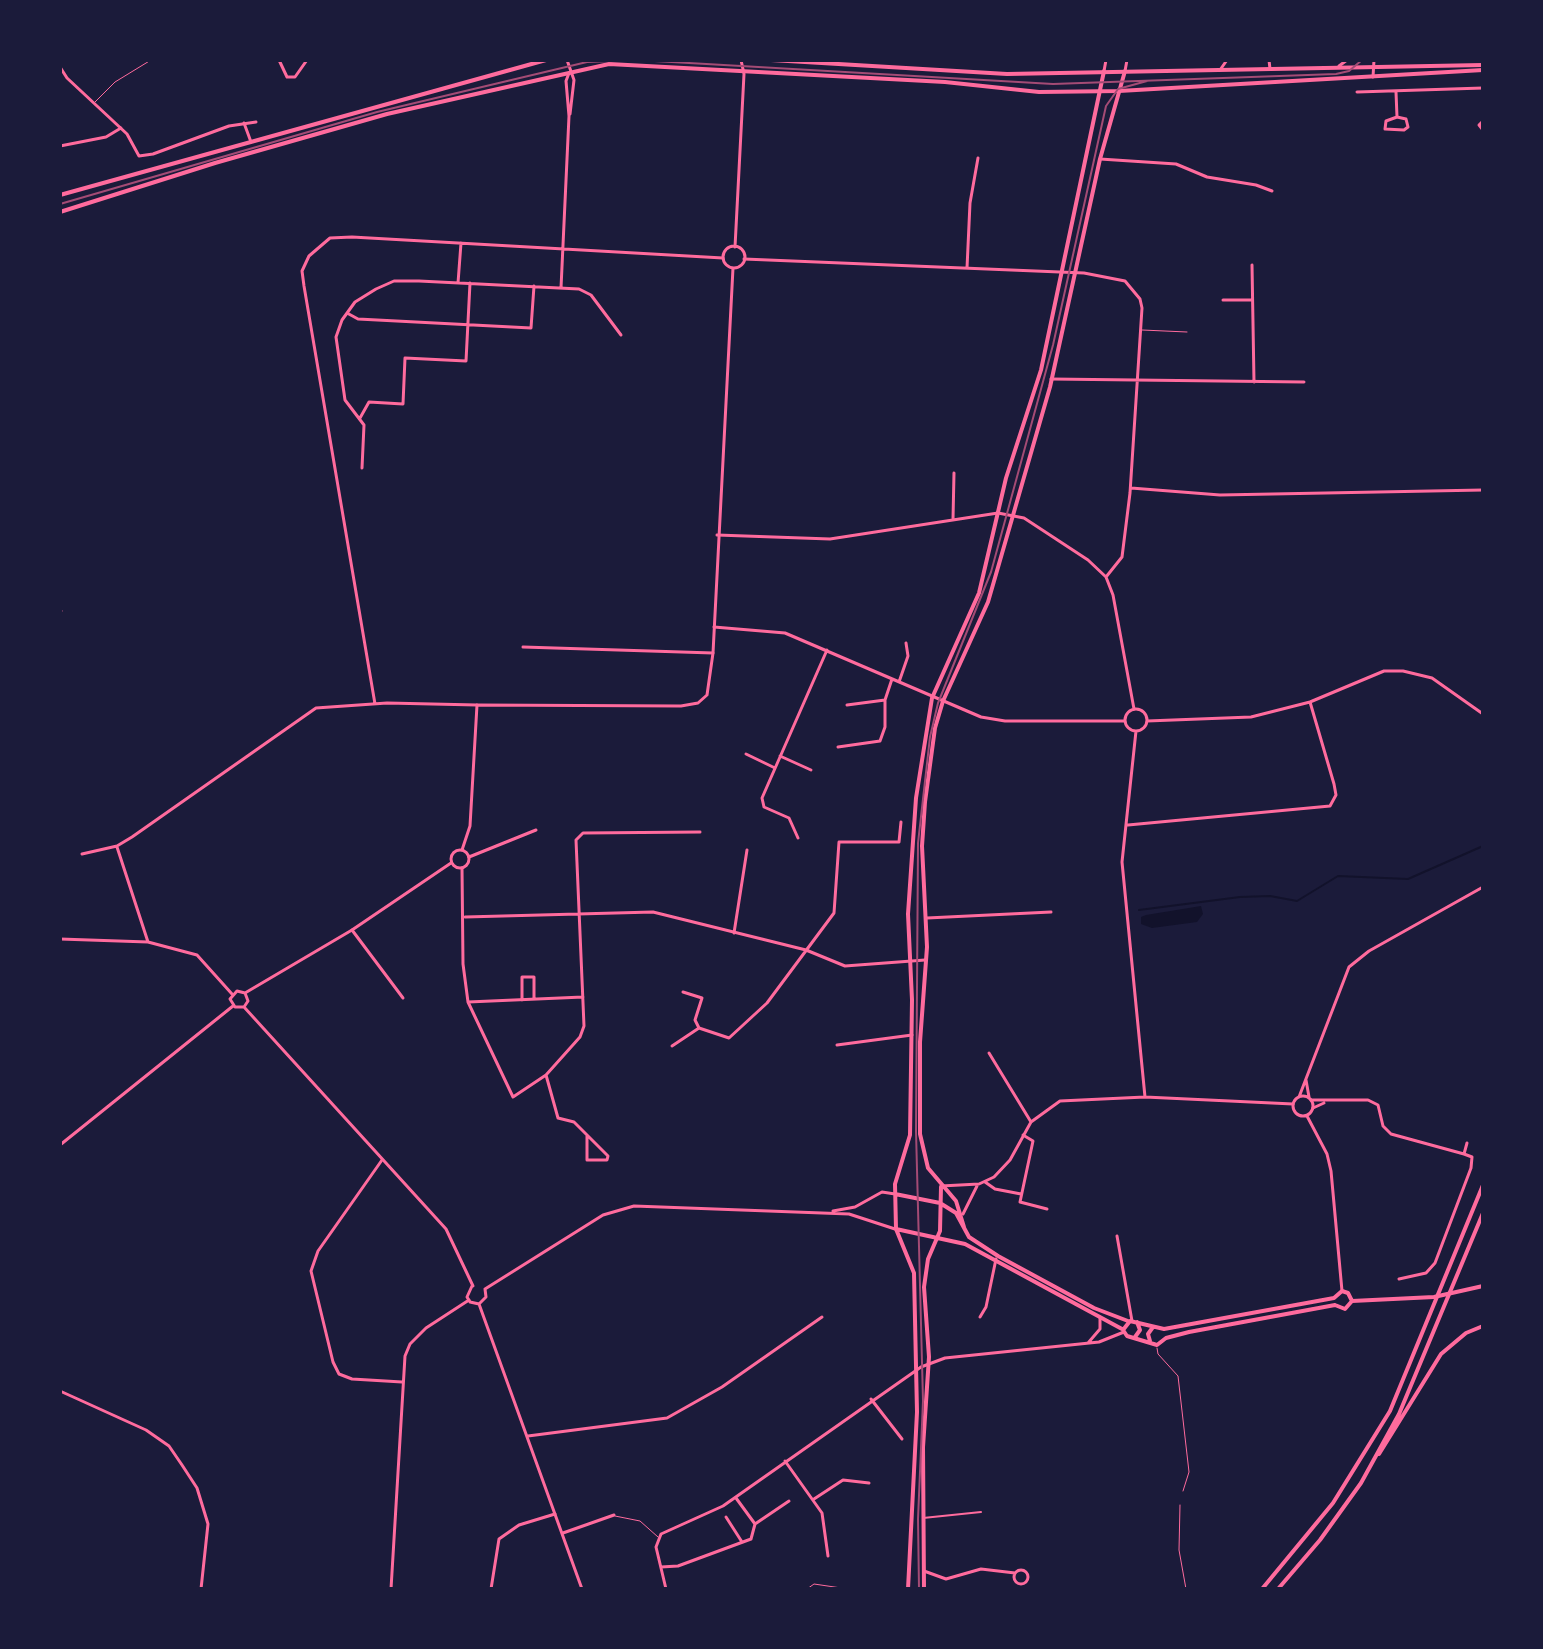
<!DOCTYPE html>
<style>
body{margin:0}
#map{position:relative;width:1543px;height:1649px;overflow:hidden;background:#1b1b3a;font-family:Barlow,sans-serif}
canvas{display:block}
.frame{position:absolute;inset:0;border:62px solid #1b1b3a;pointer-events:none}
</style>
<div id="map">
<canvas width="1543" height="1649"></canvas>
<div class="frame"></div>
</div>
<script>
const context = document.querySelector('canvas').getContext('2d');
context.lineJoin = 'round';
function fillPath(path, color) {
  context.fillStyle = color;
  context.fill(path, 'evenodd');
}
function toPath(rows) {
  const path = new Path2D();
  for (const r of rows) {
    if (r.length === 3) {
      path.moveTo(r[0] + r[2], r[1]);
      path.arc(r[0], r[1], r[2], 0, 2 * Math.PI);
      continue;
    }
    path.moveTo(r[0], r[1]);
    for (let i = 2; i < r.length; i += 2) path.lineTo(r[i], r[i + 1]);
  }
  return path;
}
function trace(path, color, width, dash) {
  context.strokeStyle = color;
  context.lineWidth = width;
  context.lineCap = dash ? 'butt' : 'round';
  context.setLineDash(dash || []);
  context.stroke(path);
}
fillPath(toPath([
 [1201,906,1203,914,1197,922,1152,928,1141,924,1141,917,1146,915]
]), '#12122b');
trace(toPath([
 [1139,910,1240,897,1270,896,1297,901,1338,876,1408,879,1483,846]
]), '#12122b', 2);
trace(toPath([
 [95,102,115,82,151,60],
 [1142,330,1187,332],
 [60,606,62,611],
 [1157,1348,1158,1354,1178,1376,1189,1472,1183,1491],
 [1180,1505,1179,1550,1186,1589],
 [615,1516,640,1521,658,1537],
 [807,1589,814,1584,848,1589]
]), '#ff6b9d', 1);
trace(toPath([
 [923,1518,981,1512]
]), '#ff6b9d', 2);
trace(toPath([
 [279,60,287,77,295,77,307,60],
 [567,60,574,80,570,114],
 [1269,60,1270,69],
 [1339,66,1347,60],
 [60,67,67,78,127,134,139,156,153,154,229,126,256,122],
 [1220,70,1227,60],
 [1373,77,1374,60],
 [1357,92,1483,88],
 [1396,92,1397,117,1406,119,1408,127,1404,130,1385,129,1386,121,1397,117],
 [1483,121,1479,125,1483,130],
 [244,123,251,142],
 [60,146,106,137,121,128],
 [1100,159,1176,164,1207,177,1256,185,1272,191],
 [744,259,1084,273,1125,281,1140,299,1142,308,1130,493,1122,557,1106,577],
 [1252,265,1254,382],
 [967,268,970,203,978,158],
 [458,283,461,243],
 [561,288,569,116,566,81,569,73],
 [1223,300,1251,300],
 [347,313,358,319,531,328,534,286],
 [1051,379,1304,382],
 [360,418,369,402,403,404,405,358,466,361,470,283],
 [362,468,364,425,345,400,336,337,342,320,355,302,376,289,394,281,419,281,579,289,591,295,621,335],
 [1131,488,1220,495,1483,490],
 [953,519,954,473],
 [717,535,830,539,998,513,1024,518,1088,560,1106,577,1113,595,1134,709],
 [714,627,785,633,981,717,1005,721,1125,721],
 [523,647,713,653],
 [899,682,908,656,906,643],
 [375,704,304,286,302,271,309,256,330,238,352,237,723,258],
 [847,705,885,700],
 [1136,720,11],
 [1147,721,1251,717,1310,702,1384,671,1403,671,1432,678,1483,714],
 [1136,731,1122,862,1145,1097],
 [838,747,880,741,885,727,885,700,892,679],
 [746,754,775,768],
 [780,756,811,770],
 [1128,825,1330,806,1336,795,1334,784,1310,702],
 [798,838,789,818,764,807,762,798,827,650],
 [117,847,148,942],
 [82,854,117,846,132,837,316,708,387,703,477,705],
 [469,857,536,830],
 [462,868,463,964,468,1002,513,1097,546,1075,580,1037,584,1026,576,840,583,833,700,832],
 [465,917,653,912,806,950,845,966,925,960],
 [927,918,1051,912],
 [352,930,403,998],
 [734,933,747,850],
 [60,939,148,942,197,955,232,994],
 [683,992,702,998,695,1020,699,1028,729,1038,767,1003,834,913,839,842,899,842,901,822],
 [522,1000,522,977,534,977,534,999],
 [468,1002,583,997],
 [837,1045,912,1035],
 [672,1046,699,1028],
 [989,1053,1031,1122],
 [546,1075,558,1118,574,1122,608,1156,607,1160,587,1160,587,1136],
 [1311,1100,1368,1100,1378,1105,1383,1126,1391,1134,1464,1154,1467,1143],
 [1313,1108,1324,1103],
 [1023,1135,1033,1141,1020,1202,1047,1209],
 [382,1160,318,1251,311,1271,333,1362,339,1374,352,1379,402,1382],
 [985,1182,995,1189,1021,1194],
 [941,1186,979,1184,994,1177,1010,1160,1031,1122,1060,1101,1145,1097,1293,1104],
 [963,1214,977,1186],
 [1117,1236,1132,1321],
 [1399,1279,1426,1273,1435,1263,1471,1168,1472,1157,1464,1154],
 [980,1317,986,1307,996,1259],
 [1088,1343,1100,1329,1100,1317],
 [60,1391,146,1430,169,1446,182,1465,197,1488,208,1524,201,1589],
 [871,1399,902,1439],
 [528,1436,667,1418,722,1387,822,1317],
 [785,1461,822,1513,828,1556],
 [736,1498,755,1524],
 [814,1499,843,1480,869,1483],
 [726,1517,742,1542],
 [563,1533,614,1515],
 [661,1567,678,1566,751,1539,755,1524,789,1501],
 [1021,1577,7],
 [924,1571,946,1579,981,1569,1015,1573],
 [391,1589,405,1356,410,1344,426,1328,469,1300],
 [491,1589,499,1539,519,1525,555,1514],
 [666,1589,656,1547,661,1534,723,1506,921,1367,945,1358,1099,1342,1124,1332]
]), '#ff6b9d', 3);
trace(toPath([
 [1104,71,1106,60],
 [1125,71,1127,60],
 [734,257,11],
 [735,247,744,74,741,60],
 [460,859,9],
 [462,850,470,826,477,705,681,706,698,703,707,695,713,653,733,268],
 [245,993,352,930,451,863],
 [244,1007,446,1229,473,1286],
 [244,1007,235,1007,230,999,237,991,245,993],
 [244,1007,248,1001,245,993],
 [1306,1080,1309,1097],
 [1303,1106,10],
 [1299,1097,1349,967,1369,951,1483,887],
 [1307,1116,1327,1154,1331,1171,1342,1291],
 [60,1145,233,1006],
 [833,1211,855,1207,882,1192,895,1194],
 [472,1286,467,1297,470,1302,479,1304],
 [485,1289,603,1215,634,1206,849,1214,895,1229],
 [479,1304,582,1589],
 [479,1304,486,1297,485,1289]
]), '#ff6b9d', 3);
trace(toPath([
 [895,1194,940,1203,956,1213,969,1237,998,1256,1094,1308,1128,1321],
 [964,1227,956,1201,928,1168,920,1134,920,1042,927,947,922,846,925,802,935,728,943,701,988,602,1050,387,1100,159,1125,71],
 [896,1229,965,1244,1122,1329],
 [1352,1301,1434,1297,1483,1286],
 [1335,1305,1189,1332,1166,1338,1157,1345,1127,1336,1123,1330,1130,1321,1164,1329,1334,1298,1342,1291,1348,1293,1352,1301],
 [1335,1305,1345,1309,1352,1301],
 [1135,1337,1140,1330,1137,1322],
 [1150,1341,1148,1334,1153,1327],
 [908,1589,917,1412,914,1273,896,1229,895,1184,910,1135,912,1000,908,914,916,798,932,698,979,593,1006,478,1041,370,1104,71],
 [924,1589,923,1447,929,1357,924,1287,928,1259,940,1231,941,1187]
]), '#ff6b9d', 4);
trace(toPath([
 [771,60,1007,74,1483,65],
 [60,195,546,60],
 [60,212,215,163,387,114,609,64,945,82,1039,92,1119,91,1483,70]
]), '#ff6b9d', 4);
trace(toPath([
 [1379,1454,1441,1354,1466,1333,1483,1326],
 [1262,1589,1333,1503,1390,1411,1483,1185],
 [1278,1589,1320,1540,1361,1483,1399,1414,1483,1213]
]), '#ff6b9d', 4);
trace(toPath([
 [60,204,377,112,587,62,637,60,1053,84,1336,74,1349,71,1362,60],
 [919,1589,918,1519,923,1401,916,1131,918,843,930,737,938,703,991,572,1053,345,1106,106,1118,89,1147,81]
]), '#a44b75', 2);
</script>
